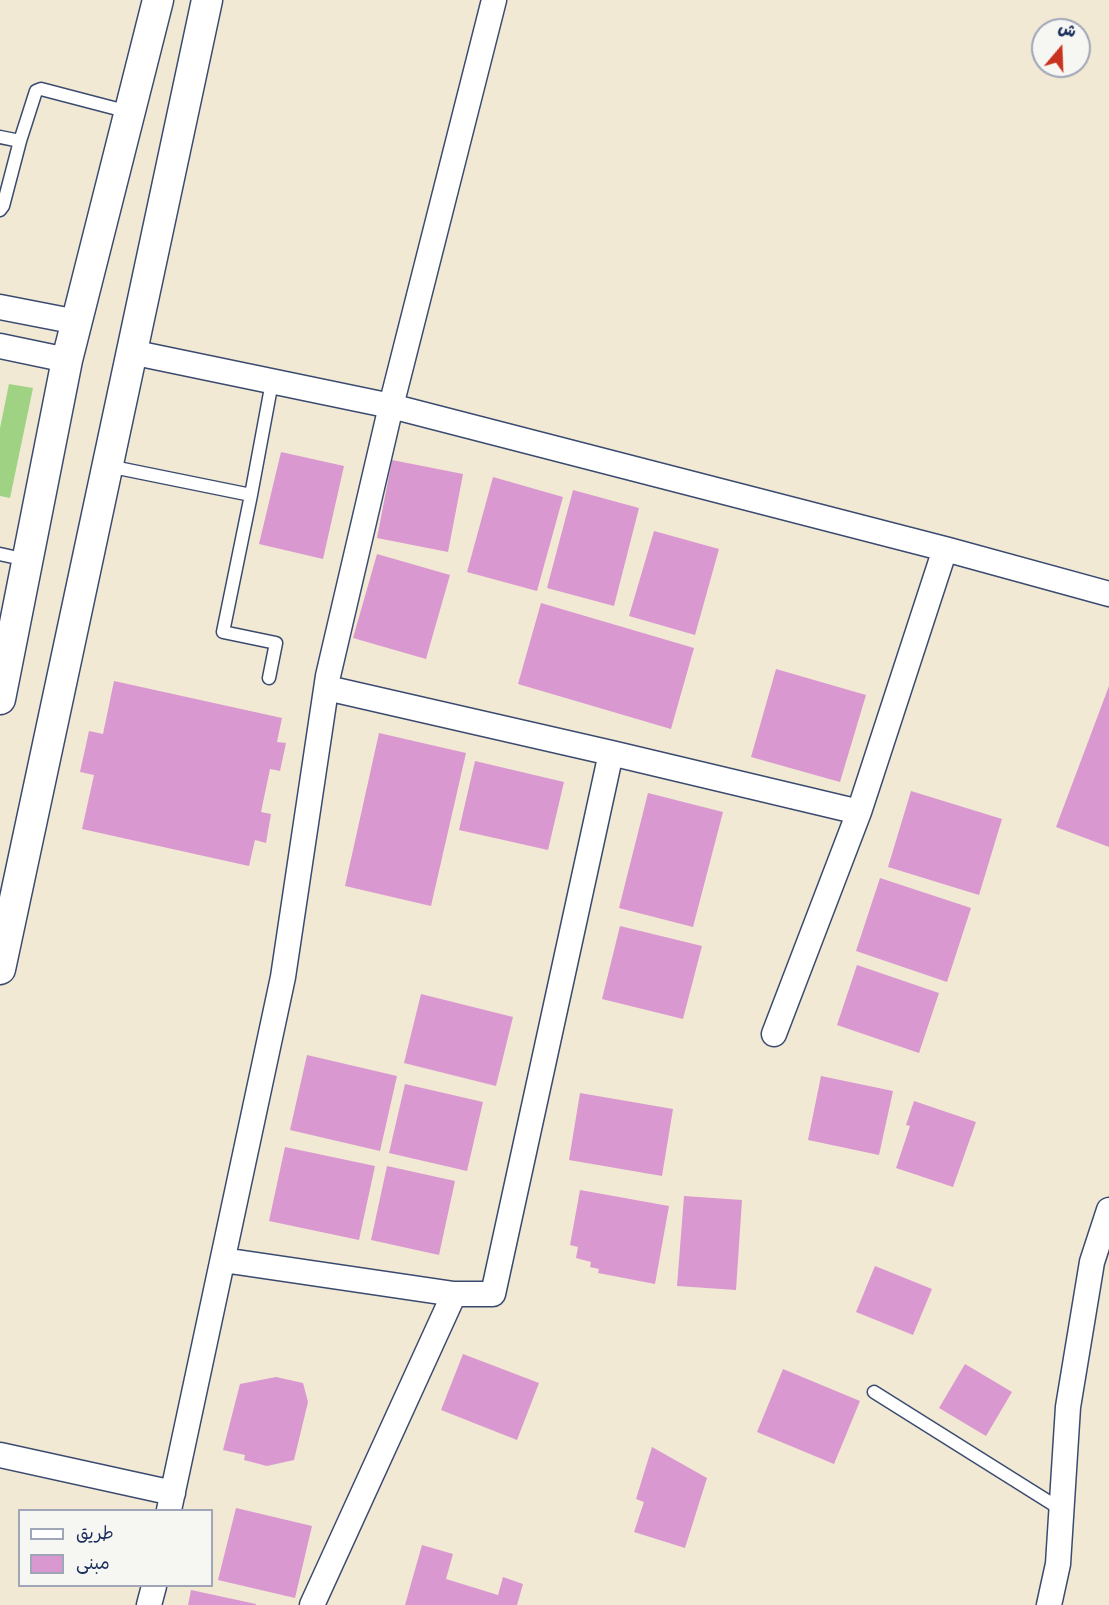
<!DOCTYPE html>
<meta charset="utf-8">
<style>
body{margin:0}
#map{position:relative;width:1109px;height:1605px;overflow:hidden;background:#f1e9d4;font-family:"Gochi Hand","Playpen Sans Arabic",sans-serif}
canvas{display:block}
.legend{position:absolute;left:18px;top:1509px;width:195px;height:78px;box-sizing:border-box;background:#f6f6f2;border:2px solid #9ea6b7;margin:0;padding:8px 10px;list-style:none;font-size:18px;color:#1b2f5e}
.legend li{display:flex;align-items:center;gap:12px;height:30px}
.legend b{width:30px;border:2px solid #9ea6b7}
.north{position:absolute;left:1031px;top:18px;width:60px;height:60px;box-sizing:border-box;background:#f6f6f2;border:2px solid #9ea6b7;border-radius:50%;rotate:19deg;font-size:16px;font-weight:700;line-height:24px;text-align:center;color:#1b2f5e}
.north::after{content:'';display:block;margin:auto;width:21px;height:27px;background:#c8321e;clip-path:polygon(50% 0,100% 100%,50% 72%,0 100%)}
</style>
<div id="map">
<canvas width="1109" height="1605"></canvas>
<ul class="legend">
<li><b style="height:8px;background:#fff"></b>طريق</li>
<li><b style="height:16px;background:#d999d0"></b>مبنى</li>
</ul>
<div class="north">ش</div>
</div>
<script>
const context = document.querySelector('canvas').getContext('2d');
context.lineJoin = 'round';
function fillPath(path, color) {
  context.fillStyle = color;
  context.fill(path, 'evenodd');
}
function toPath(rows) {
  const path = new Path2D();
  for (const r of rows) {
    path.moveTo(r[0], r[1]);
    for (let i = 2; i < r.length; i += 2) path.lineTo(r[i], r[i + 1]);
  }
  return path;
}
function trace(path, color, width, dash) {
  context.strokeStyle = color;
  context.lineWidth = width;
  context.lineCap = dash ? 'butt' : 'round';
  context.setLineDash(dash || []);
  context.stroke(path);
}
fillPath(toPath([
 [9,384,33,388,10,498,0,496,0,428]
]), '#9fd383');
fillPath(toPath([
 [281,452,344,466,323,559,259,544],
 [392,460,463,474,448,552,377,538],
 [493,477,563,497,537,591,467,572],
 [573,490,639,508,614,606,547,588],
 [654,531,719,549,695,635,629,616],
 [377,554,450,575,426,659,353,638],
 [541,603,694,648,671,729,518,684],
 [776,669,866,695,840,782,751,757],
 [114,681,282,718,277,742,286,743,280,771,270,769,261,812,271,814,266,843,255,840,249,866,82,829,94,775,80,772,89,731,103,734],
 [1109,686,1109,847,1056,827],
 [379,733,466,753,431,906,345,886],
 [475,761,564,782,548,850,459,830],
 [911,791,1002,819,979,895,888,867],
 [648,793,723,812,693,927,619,908],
 [880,878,971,908,947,982,856,951],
 [620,926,702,946,683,1019,602,999],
 [857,965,939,993,919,1053,837,1025],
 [421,994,513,1017,496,1086,404,1063],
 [307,1055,397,1076,380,1151,290,1130],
 [821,1076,893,1091,879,1155,808,1140],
 [405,1084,483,1102,467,1171,389,1153],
 [580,1093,673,1109,662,1176,569,1160],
 [914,1101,976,1122,953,1187,896,1168,910,1126,906,1125],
 [285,1147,375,1166,359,1240,269,1221],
 [387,1166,455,1181,439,1255,371,1240],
 [580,1190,669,1206,655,1284,598,1273,599,1269,590,1267,591,1262,576,1258,578,1247,570,1245],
 [684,1196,742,1200,736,1290,677,1286],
 [875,1266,932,1289,913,1335,856,1312],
 [463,1354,539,1383,517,1440,441,1410],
 [965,1364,1012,1392,986,1436,939,1408],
 [783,1369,860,1401,834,1464,757,1432],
 [276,1377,303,1383,308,1402,294,1460,267,1466,244,1460,245,1455,223,1450,240,1384],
 [652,1447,707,1478,685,1548,634,1532,644,1502,636,1499],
 [236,1508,312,1526,295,1598,218,1580],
 [422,1545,453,1554,446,1579,498,1595,503,1577,523,1584,517,1605,405,1605],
 [191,1590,256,1604,256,1605,188,1605]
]), '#d999d0');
const service = toPath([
 [0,137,20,141],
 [0,210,3,206,20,141,36,91,41,89,129,112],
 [108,466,251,495,272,382],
 [251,495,223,632,276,643,269,678],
 [0,554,27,560],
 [874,1392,1062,1510]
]);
const minor = toPath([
 [0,307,77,322],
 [0,346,67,360],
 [131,352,391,406,945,549,859,812,611,753],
 [945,549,1109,594],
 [327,688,611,753,493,1294,454,1294],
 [774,1034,859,812],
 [223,1260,454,1294,312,1605],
 [0,1455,173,1493],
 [169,1510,283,977,328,676,391,406,494,0],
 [149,1605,154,1586],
 [1049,1605,1058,1564,1068,1407,1092,1262,1109,1210]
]);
const tertiary = toPath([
 [0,699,67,360,158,0],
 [0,969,207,0]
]);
trace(service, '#3b4b70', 15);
trace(minor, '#3b4b70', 27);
trace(tertiary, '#3b4b70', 33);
trace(service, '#fff', 12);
trace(minor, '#fff', 24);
trace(tertiary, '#fff', 30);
</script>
